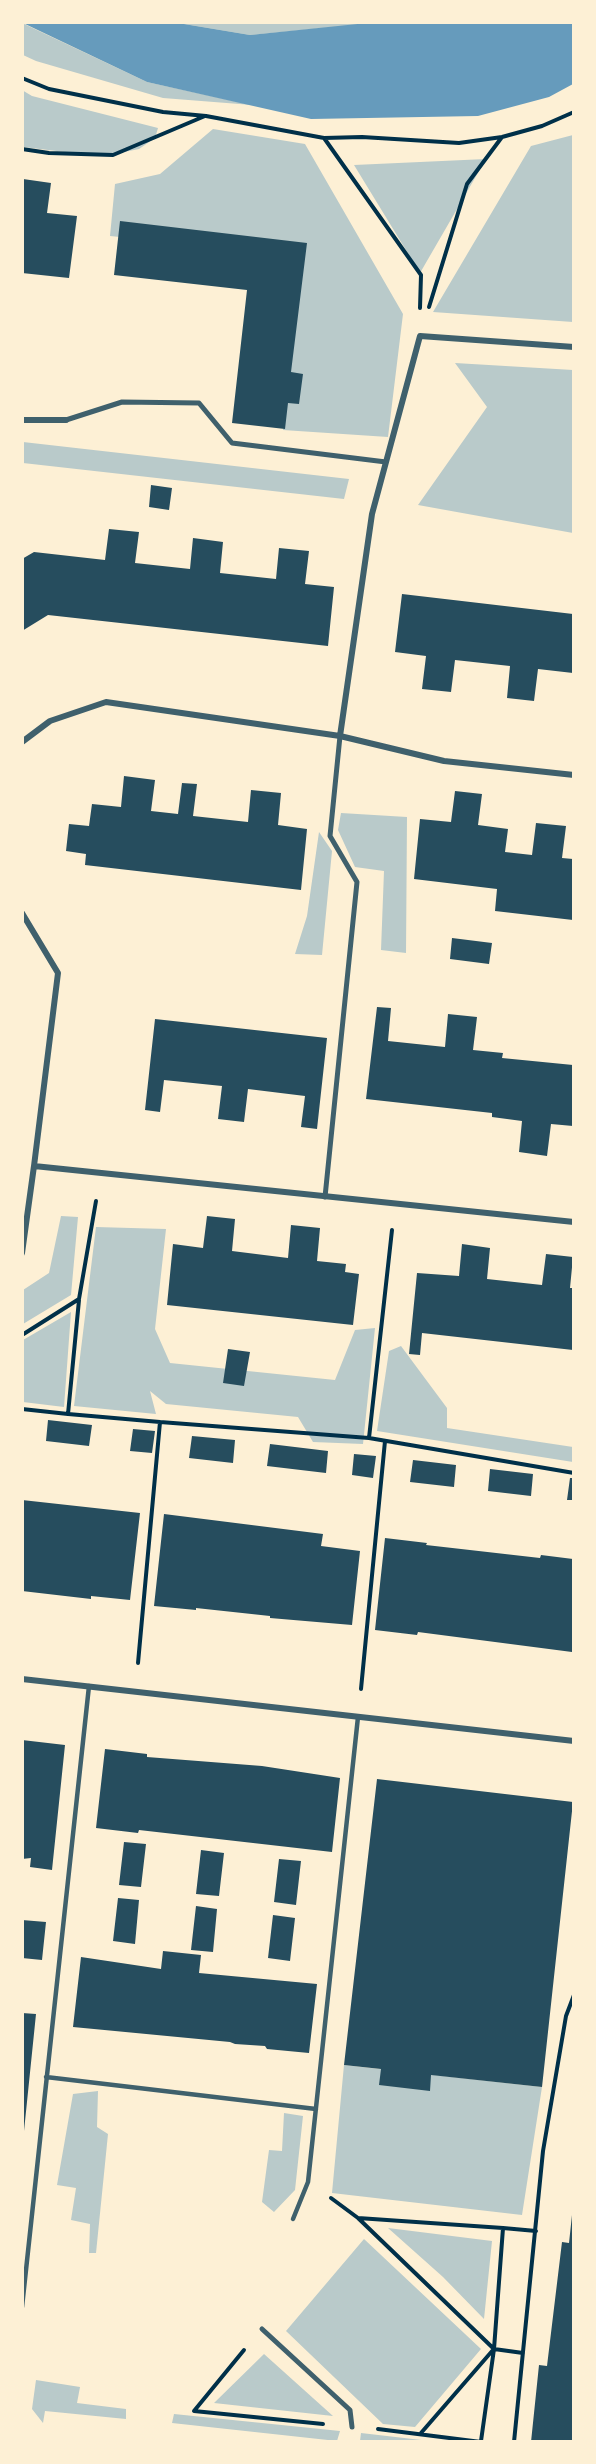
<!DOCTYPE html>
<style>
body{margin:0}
#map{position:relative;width:596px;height:2464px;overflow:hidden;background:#fdf0d5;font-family:"Work Sans",sans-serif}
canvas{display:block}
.frame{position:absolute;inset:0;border:24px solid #fdf0d5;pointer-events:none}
</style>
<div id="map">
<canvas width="596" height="2464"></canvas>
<div class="frame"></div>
</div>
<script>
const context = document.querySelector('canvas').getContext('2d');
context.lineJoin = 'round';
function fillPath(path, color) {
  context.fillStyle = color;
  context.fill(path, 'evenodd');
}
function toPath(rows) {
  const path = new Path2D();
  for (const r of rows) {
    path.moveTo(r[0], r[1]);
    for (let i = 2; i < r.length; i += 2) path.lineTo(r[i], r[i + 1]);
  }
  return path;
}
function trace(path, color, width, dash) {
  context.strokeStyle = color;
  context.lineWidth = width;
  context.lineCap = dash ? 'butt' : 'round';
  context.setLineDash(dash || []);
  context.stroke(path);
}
fillPath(toPath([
 [22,23,147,82,252,105,163,98,36,61,23,55],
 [178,23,377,23,250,35],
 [22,90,32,96,158,128,155,138,139,149,114,154,65,152,23,147],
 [213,129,305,144,403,314,388,437,283,430,301,255,110,236,115,184,160,174],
 [573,135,573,322,433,312,531,146],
 [486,159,420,273,354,165],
 [455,363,573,370,573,533,418,505,487,407],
 [23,442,349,479,344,499,23,463],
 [341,813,407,817,406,953,381,950,384,871,355,867,338,830],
 [319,832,332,851,322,955,295,954,307,916],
 [61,1216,78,1217,71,1295,23,1324,23,1290,49,1273],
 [96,1227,166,1229,155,1329,170,1363,335,1380,355,1330,375,1328,363,1444,313,1442,298,1417,166,1404,150,1391,156,1414,74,1406],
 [71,1312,64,1407,23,1402,23,1340],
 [401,1346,447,1408,447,1428,573,1447,573,1462,377,1431,389,1351],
 [344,2065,542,2087,522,2215,332,2193],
 [98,2091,97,2127,108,2134,96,2253,89,2253,90,2224,71,2220,76,2188,57,2185,73,2094],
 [284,2113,303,2116,295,2190,274,2212,262,2202,269,2150,282,2151],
 [388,2228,492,2241,484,2319,443,2277],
 [364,2239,481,2349,415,2427,383,2424,286,2331],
 [264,2354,333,2416,214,2403],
 [36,2380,80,2387,77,2403,126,2409,126,2419,45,2411,43,2423,32,2409],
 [174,2414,340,2431,337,2441,172,2423],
 [361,2433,430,2441,360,2441]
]), '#b9caca');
fillPath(toPath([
 [377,22,573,23,573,84,549,97,478,116,311,119,147,82,23,23,178,23,250,35]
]), '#669bbc');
fillPath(toPath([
 [23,179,51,183,47,213,77,216,69,278,22,273],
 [120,221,307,243,291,372,303,374,299,404,288,403,285,429,232,423,247,290,114,275],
 [151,485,172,488,169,510,149,507],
 [109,529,139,532,135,563,190,569,193,538,223,542,220,573,276,579,279,548,309,551,305,584,334,587,328,646,48,615,22,631,22,559,34,552,105,560],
 [402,594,573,614,573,673,538,669,534,701,507,698,510,666,455,660,451,692,422,689,426,656,395,652],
 [124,776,155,780,151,811,178,814,182,783,197,784,193,816,248,822,251,790,281,793,278,825,307,829,301,890,85,865,86,854,66,851,69,824,89,826,92,804,121,807],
 [455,791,482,794,478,825,508,829,505,852,532,855,536,823,566,826,562,858,573,859,573,920,495,911,497,889,414,879,420,819,451,822],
 [452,938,492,943,489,964,450,959],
 [377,1007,391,1008,388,1041,445,1047,448,1014,477,1017,473,1050,503,1053,502,1058,573,1065,573,1126,551,1124,547,1156,519,1152,522,1121,492,1117,492,1113,366,1099],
 [155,1019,327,1038,317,1129,301,1127,305,1096,248,1089,244,1122,218,1119,222,1086,164,1080,160,1112,145,1110],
 [207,1216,235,1219,232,1251,288,1258,291,1225,320,1228,317,1261,346,1264,345,1272,359,1274,353,1325,167,1305,173,1244,203,1248],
 [462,1244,490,1248,487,1279,542,1285,546,1254,573,1257,570,1288,573,1288,573,1350,422,1333,420,1355,409,1354,417,1273,459,1276],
 [228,1349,250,1352,244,1386,223,1383],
 [48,1420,92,1425,89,1446,46,1441],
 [133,1429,155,1431,152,1453,130,1451],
 [192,1436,235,1440,233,1463,189,1458],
 [270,1444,328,1451,326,1473,267,1466],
 [354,1454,376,1456,373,1478,352,1475],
 [413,1460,456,1465,454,1487,410,1482],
 [490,1469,533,1474,531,1496,488,1491],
 [570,1478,573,1478,573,1500,567,1500],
 [22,1500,140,1513,130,1600,91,1596,91,1599,22,1591],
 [164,1514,323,1534,321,1546,360,1551,352,1625,270,1618,270,1616,196,1608,196,1610,154,1606],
 [385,1538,427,1543,426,1545,540,1558,541,1555,573,1559,572,1652,418,1632,417,1635,375,1630],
 [22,1740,65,1745,52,1870,30,1867,31,1858,22,1859],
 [105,1749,147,1754,147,1757,262,1766,340,1778,332,1852,139,1830,138,1833,96,1828],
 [377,1779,573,1802,542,2087,431,2075,430,2091,379,2085,381,2069,344,2065],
 [124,1842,146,1844,141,1887,119,1885],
 [201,1850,224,1853,219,1896,196,1894],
 [279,1859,301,1861,296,1905,274,1902],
 [118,1898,139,1900,135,1944,113,1941],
 [196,1906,217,1909,213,1952,191,1950],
 [273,1915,295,1918,290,1961,268,1958],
 [22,1920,46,1922,42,1960,22,1958],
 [163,1951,201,1955,199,1973,317,1984,309,2053,267,2049,265,2046,235,2044,230,2042,73,2027,81,1957,161,1969],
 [22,2013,36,2014,24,2131,22,2131],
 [572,2215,573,2442,531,2442,539,2365,547,2366,562,2242,569,2243]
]), '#264d5e');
trace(toPath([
 [22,78,49,89,163,112,206,116,324,138,362,137,459,143,502,137,542,126,574,112],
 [324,138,421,275,420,308],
 [22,149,49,153,113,155,205,116],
 [429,307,467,184,502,137],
 [22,1335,79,1299,96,1201],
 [22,1409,68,1414,79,1300],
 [68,1414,160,1422,138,1663],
 [160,1422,369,1438,574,1473],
 [369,1438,392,1230],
 [361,1689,385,1441],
 [331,2198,358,2218,494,2349,523,2353],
 [358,2218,503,2228,494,2349,481,2441],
 [503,2228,536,2231],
 [244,2350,194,2411,323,2424],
 [378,2429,481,2442],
 [421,2433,493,2350],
 [514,2442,543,2151,566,2016,574,1995]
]), '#003049', 4);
trace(toPath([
 [46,2077,316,2109],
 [293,2219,308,2182,358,1717],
 [22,2307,89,1686]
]), '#3f606c', 4.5);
trace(toPath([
 [66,420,122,402,199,403,232,443,386,462],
 [325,1197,357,882,330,836,340,736],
 [262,2329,350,2410,352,2427]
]), '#3f606c', 5);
trace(toPath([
 [22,420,66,420],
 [340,736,372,514,420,336,574,347],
 [22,742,50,721,106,702,340,736,444,761,574,775],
 [22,913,58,973,34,1166,574,1222],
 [22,1253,34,1166],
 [22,1679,574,1741]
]), '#3f606c', 6);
</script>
